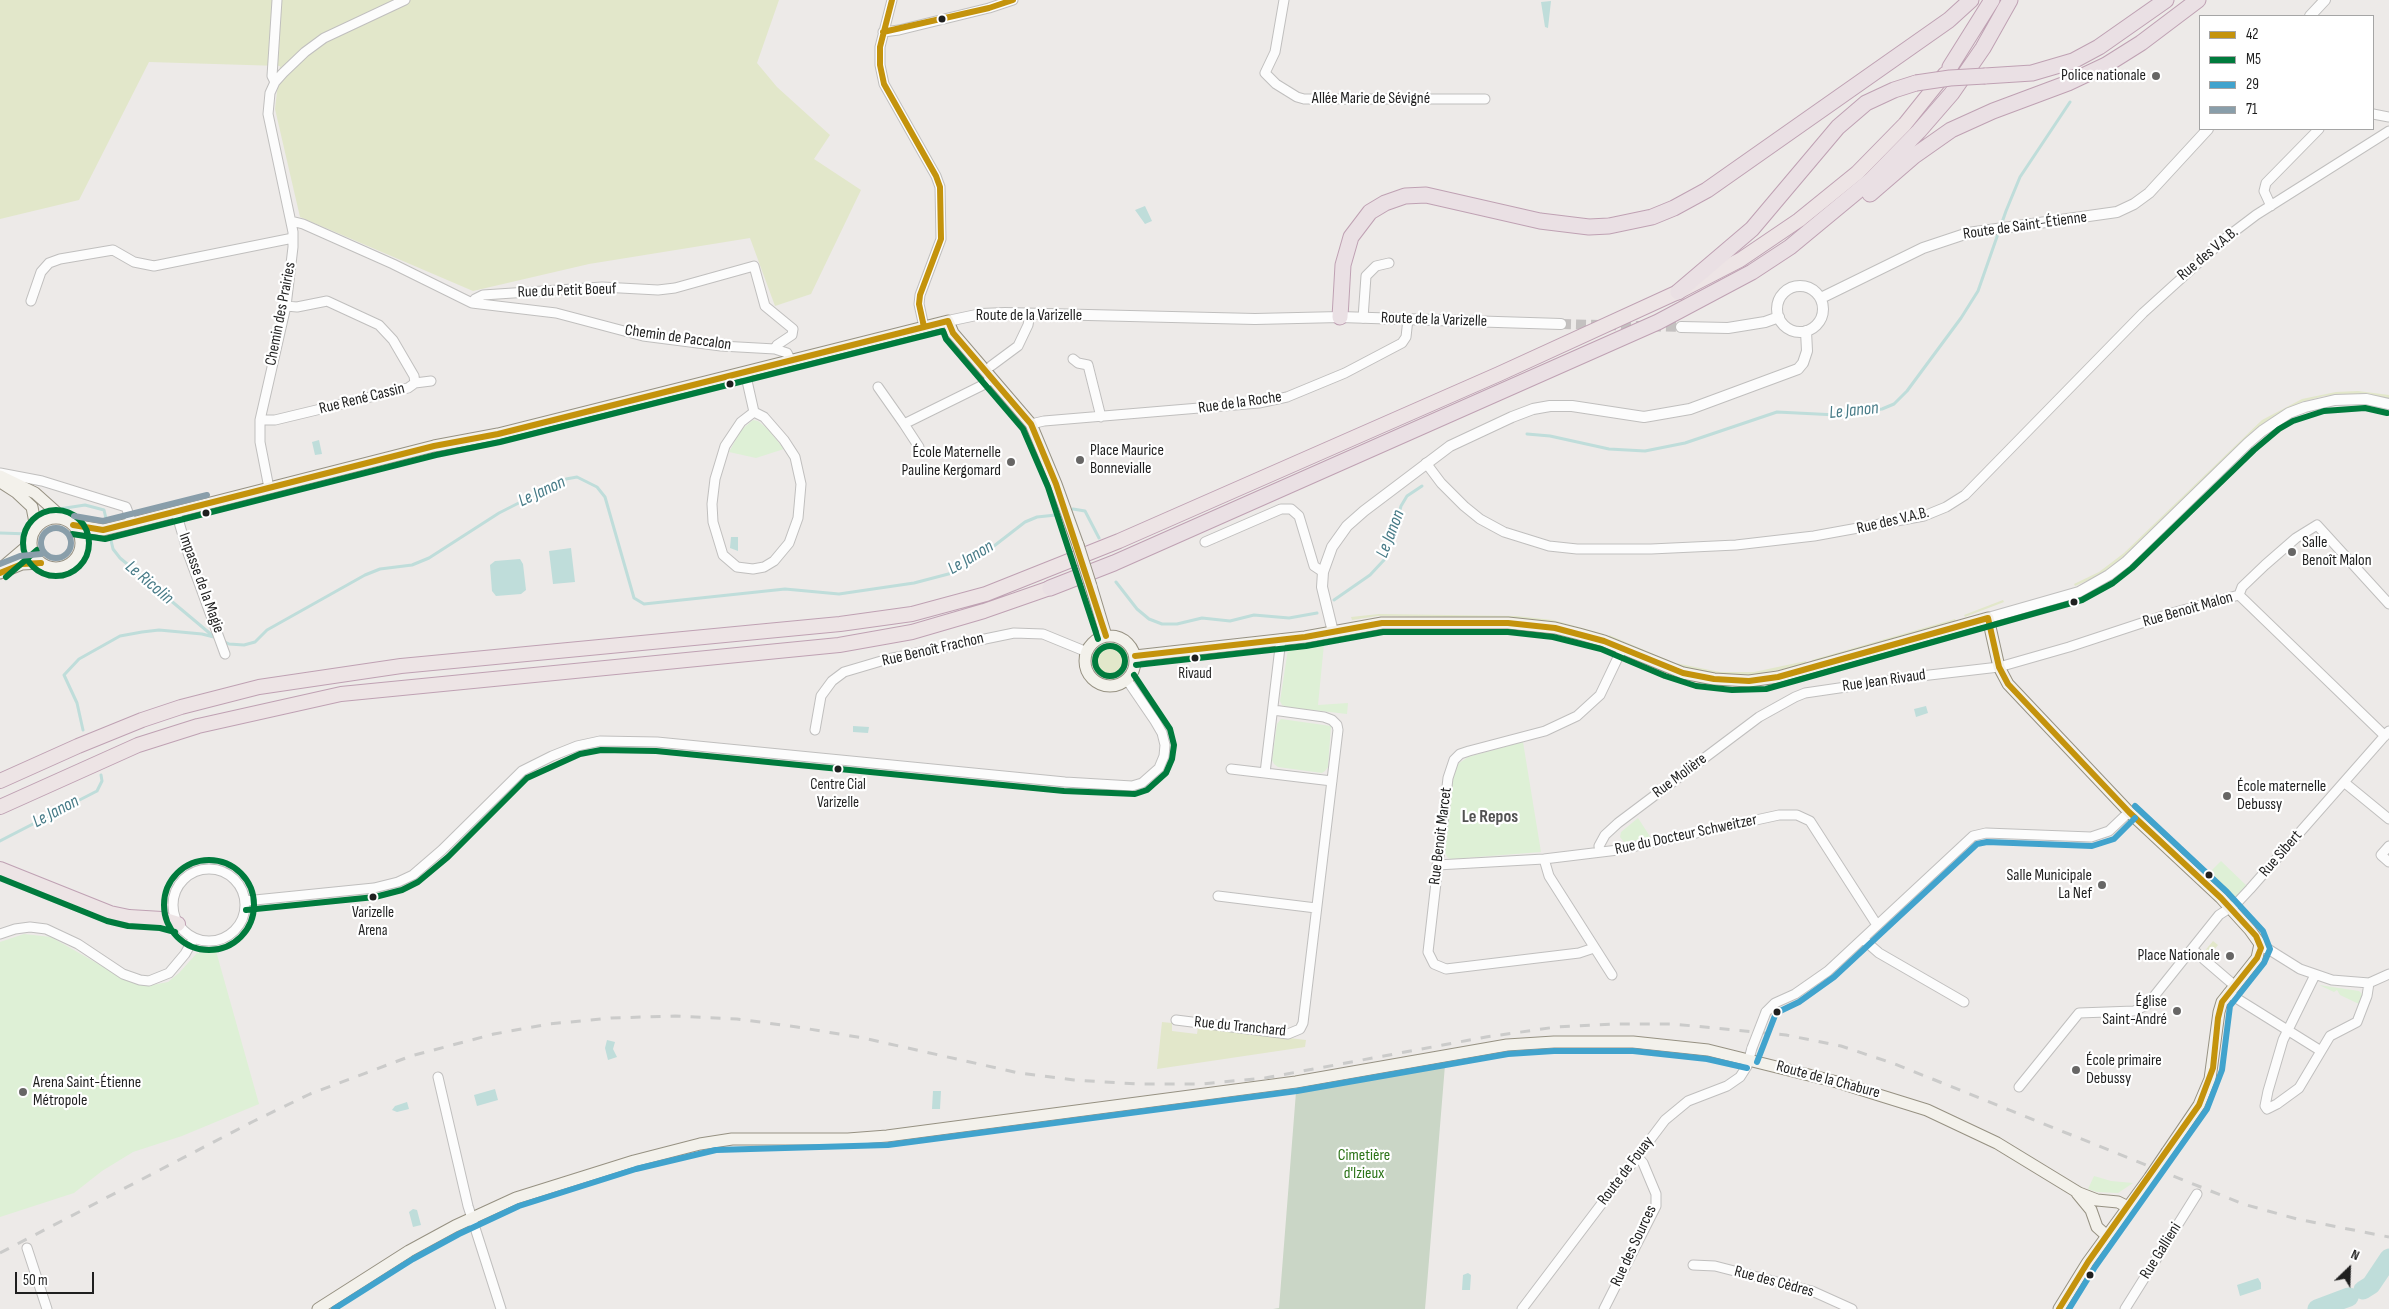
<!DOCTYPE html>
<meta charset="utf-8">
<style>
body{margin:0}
#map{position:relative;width:2389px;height:1309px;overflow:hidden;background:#edeae8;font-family:"Sofia Sans Condensed",sans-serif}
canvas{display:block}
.legend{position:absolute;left:2199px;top:15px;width:175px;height:115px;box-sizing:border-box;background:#fff;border:1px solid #a5a5a5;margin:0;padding:6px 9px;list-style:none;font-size:15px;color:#1f1f1f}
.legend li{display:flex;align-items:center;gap:10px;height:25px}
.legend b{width:25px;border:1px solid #a5a5a5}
.north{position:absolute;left:2324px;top:1244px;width:50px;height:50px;-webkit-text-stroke:4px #fff;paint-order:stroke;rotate:24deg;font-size:14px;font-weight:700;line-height:20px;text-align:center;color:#1f1f1f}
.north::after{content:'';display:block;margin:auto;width:18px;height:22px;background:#1f1f1f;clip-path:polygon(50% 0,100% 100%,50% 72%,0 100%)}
.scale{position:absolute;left:15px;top:1272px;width:79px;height:22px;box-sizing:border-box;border:2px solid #1f1f1f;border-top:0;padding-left:6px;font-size:15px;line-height:18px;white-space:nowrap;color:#1f1f1f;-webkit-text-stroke:4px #fff;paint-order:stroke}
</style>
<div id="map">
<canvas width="2389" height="1309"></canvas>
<ul class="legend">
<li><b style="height:6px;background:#c4930c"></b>42</li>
<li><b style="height:6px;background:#007b3d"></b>M5</li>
<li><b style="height:6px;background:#41a3cd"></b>29</li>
<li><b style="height:6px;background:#899eaa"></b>71</li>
</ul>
<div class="north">N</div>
<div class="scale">50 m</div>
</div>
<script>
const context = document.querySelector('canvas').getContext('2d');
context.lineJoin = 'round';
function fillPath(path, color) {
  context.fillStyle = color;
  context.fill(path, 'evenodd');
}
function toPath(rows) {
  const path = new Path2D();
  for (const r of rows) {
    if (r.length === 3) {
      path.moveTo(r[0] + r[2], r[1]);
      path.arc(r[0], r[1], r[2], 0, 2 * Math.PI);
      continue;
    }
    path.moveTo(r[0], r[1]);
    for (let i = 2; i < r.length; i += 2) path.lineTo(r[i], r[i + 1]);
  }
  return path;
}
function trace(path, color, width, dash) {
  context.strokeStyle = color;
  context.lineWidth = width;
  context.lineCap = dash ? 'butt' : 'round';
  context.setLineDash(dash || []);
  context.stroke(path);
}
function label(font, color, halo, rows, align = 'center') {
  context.font = font + ' "Sofia Sans Condensed",sans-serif';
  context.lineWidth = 4.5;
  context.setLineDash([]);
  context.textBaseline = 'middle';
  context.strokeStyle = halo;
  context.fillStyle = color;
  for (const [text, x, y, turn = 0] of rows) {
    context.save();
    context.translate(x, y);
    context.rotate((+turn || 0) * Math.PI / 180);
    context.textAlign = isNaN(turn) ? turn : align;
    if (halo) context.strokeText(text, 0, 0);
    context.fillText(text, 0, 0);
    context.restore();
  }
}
fillPath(toPath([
 [0,0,779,0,757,63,777,87,830,135,814,159,861,190,811,294,775,306,750,238,589,264,473,291,300,217,275,109,280,66,149,62,79,200,0,219],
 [2358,391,2389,395,2389,399,2358,394,2324,396,2302,402,2276,415,2251,434,2118,562,2100,575,2075,586,2074,584,2099,572,2124,553,2262,420,2302,399,2336,392],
 [2003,600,2004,602,1965,617,1964,615],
 [1379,614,1516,616,1553,620,1604,634,1603,636,1552,623,1515,618,1378,616,1352,620,1351,617],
 [1955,619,1956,621,1812,663,1812,660],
 [1609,635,1675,663,1720,672,1754,672,1806,661,1807,664,1753,675,1717,675,1687,669,1608,638],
 [1111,660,17],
 [2213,941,2218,945,2208,957,2203,953],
 [1162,1022,1172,1023,1172,1031,1197,1034,1198,1027,1306,1040,1305,1047,1157,1069]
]), '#e2e7ca');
fillPath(toPath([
 [1445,1065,1425,1309,1273,1309,1279,1308,1296,1092]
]), '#cad6c6');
fillPath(toPath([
 [753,420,758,421,769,430,784,449,756,458,729,452,741,430],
 [1324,644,1318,705,1348,703,1347,714,1287,707,1282,705,1280,701,1288,649],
 [1281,719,1331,726,1328,767,1325,771,1322,773,1278,767,1274,764,1272,760,1277,724],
 [1523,742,1541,852,1452,859,1448,858,1444,851,1454,771,1458,764,1468,757],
 [1638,818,1651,838,1624,842,1620,837,1621,832],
 [2221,861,2247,886,2233,902,2206,876],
 [24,934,51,937,123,978,147,986,168,982,179,973,197,953,216,951,259,1104,182,1136,133,1152,102,1171,74,1193,0,1217,0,942],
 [2319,985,2359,991,2362,994,2359,1004,2340,995,2337,990,2334,992],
 [2094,1176,2111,1181,2133,1183,2118,1193,2097,1192,2088,1189]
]), '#def0d6');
fillPath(toPath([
 [1551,1,1548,28,1545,27,1541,2],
 [1145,206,1152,221,1145,224,1135,210],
 [319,440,322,454,315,455,312,442],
 [731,537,738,537,738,551,730,548],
 [571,548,575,582,553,584,549,551],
 [520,559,523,564,526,590,521,594,496,596,492,591,490,565,495,561],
 [1926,706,1928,713,1916,717,1914,709],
 [853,726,869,727,868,733,853,732],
 [607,1040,615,1042,613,1049,617,1057,608,1060,605,1048],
 [495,1089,498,1100,477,1106,474,1095],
 [933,1091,941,1091,940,1109,932,1109],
 [407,1102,409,1109,397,1112,392,1110,395,1106],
 [413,1209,417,1210,421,1225,413,1227,409,1212],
 [1468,1273,1471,1275,1470,1290,1462,1290,1463,1275],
 [2258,1278,2261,1283,2261,1289,2240,1296,2237,1285]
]), '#bfddda');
trace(toPath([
 [1527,434,1550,436,1609,449,1645,451,1685,443,1777,412,1837,415,1882,409,1894,404,1907,391,1961,318,1978,291,2006,211,2020,177,2070,102],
 [59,509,85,505,104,510,113,549,120,558,213,636],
 [1073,509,1085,511,1099,538],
 [39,525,53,512],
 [0,533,30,534,35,529],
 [1116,582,1137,609,1149,619,1162,624,1177,624,1202,618,1230,621,1254,615,1289,618,1317,613],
 [1334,600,1370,575,1384,560,1390,545,1401,506,1407,496,1422,486],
 [223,641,229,644,244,645,255,642,267,630,365,575,380,569,412,565,429,558,499,513,566,479,577,477,597,487,605,497,634,598,644,604,785,589,839,594,914,583,956,572,972,563,1025,522,1037,517,1056,515],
 [83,730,77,703,64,675,79,659,120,636,142,632,159,630,202,634,218,638],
 [0,841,97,791,102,781,101,775]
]), '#bfddda', 3);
trace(toPath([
 [2363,1290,2371,1285,2389,1258],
 [2317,1309,2349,1297]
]), '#bfddda', 19);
trace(toPath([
 [1561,324,1681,327]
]), '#c4c1c0', 10, [10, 5]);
const minor = toPath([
 [892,0,880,47,880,65,884,84,936,176,940,187,941,239,920,295,919,304,924,327],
 [1284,0,1275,52,1265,73,1276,84,1297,97,1304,99,1485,99],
 [883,32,899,30,989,8,1013,0],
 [275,82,272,76,277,0],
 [2373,114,2389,117],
 [2271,206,2264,191,2266,183,2319,129],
 [291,221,303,224,393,264,472,303,556,313,643,336,721,346,775,349,787,353,791,361],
 [31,301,41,272,49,263,60,259,113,250,134,262,154,266,293,238],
 [472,303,475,299,483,295,558,290,602,287,658,290,675,288,754,266,765,306,793,329,792,335,777,345,775,349],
 [1363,318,1366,276,1376,266,1389,263],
 [1073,359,1078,363,1088,365,1101,417],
 [991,366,1018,346,1028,325,1030,314],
 [745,372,754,412],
 [415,383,431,381],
 [878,387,904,424,985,384,992,378],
 [754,412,764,417,784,440,795,457,801,484,798,518,789,543,774,561,764,567,753,569,737,567,723,555,713,522,712,504,715,479,725,446,741,422,754,412],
 [260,420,275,420,408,388,415,383,414,376,393,340,379,325,327,301,297,307,286,306],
 [904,424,919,447],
 [1031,424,1044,421,1259,403,1287,397,1345,373,1402,343,1406,337,1408,319],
 [1426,463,1441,483,1464,506,1480,519,1504,532,1549,546,1577,549,1651,549,1736,545,1814,536,1924,516,1946,507,1965,495,2143,313,2227,237,2256,215,2389,131],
 [0,473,42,481,126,507,132,523],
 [269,488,260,442,260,420,286,306,293,247,293,232,268,114,270,93,275,82,283,73,305,52,324,38,405,0],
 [176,512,188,553,225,654],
 [1205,542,1281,509,1291,509,1299,516,1314,566,1323,572],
 [2239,595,2242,587,2265,565,2296,538,2317,525,2389,604],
 [1281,639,1265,773,1332,781],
 [815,730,821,696,832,681,844,672,888,659,1014,633,1043,634,1087,652],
 [1231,769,1265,773],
 [2345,783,2389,819],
 [2389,846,2381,855,2389,862],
 [1600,852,1599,846,1605,835,1618,823,1759,717,1795,697,1805,693,1921,676,1999,667,2069,647,2172,613,2239,595,2385,736],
 [1544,859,1549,876,1612,975],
 [1437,865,1544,859,1618,850,1779,815,1797,815,1810,821,1877,925],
 [209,905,36],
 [1218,896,1316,908],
 [245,901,374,888,398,882,413,875,442,850,522,771,552,756,577,746,600,741,657,742,1065,782,1132,786,1142,783,1159,768,1164,756,1165,745,1162,733,1155,721,1127,680],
 [0,934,15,929,30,927,46,929,78,944,123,974,140,980,149,981,169,973,185,954,194,938],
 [1863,939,1879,953,1964,1002],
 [1594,948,1579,953,1446,969,1434,964,1428,952,1448,778,1454,760,1460,754,1469,751,1545,731,1577,716,1600,695,1622,649],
 [2261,948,2268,949,2300,969,2332,980,2369,983,2389,974],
 [2192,949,2235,986],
 [2315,975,2283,1040,2268,1091,2265,1106,2267,1109,2277,1104,2299,1088,2330,1036,2357,1022,2367,996,2369,983],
 [2228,993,2321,1051],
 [1766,1012,1775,1003,1795,994,1828,971,1973,836,1986,833,2091,837,2109,831,2129,812],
 [1176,1020,1288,1034,1300,1029,1303,1023,1338,730,1337,725,1332,720,1324,717,1273,710],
 [438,1077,468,1206,501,1309],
 [2019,1087,2079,1013,2134,1011,2147,1005,2219,915,2236,904,2250,889,2389,731],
 [27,1248,47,1309],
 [1693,1265,1715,1266,1812,1291,1852,1309],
 [1522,1309,1665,1120,1688,1101,1727,1086,1740,1077,1747,1066,1752,1048],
 [1604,1309,1656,1206,1656,1194,1643,1163,1637,1156],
 [2125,1309,2197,1194]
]);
const tertiary = toPath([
 [2310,16,2325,0],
 [1800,309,23],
 [1821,298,1923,248,1968,233,2117,212,2134,204,2149,193,2208,129],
 [948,321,981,314,1005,313,1255,319,1340,317,1561,324],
 [1681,327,1728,328,1765,322,1779,317],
 [1988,618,2079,592,2109,575,2126,562,2248,443,2262,431,2289,413,2305,407,2335,400,2366,399,2389,404],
 [1333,632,1322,587,1323,572,1332,547,1347,526,1364,511,1450,446,1512,417,1533,409,1550,406,1572,406,1644,417,1690,409,1798,369,1803,363,1807,351,1806,331]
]);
const secondary = toPath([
 [0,476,35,493,64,519],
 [2,483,16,492,32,507,36,528],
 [56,543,25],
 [73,525,103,530,132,523,434,446,498,434,948,321,953,333,1031,424,1056,484,1078,545],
 [4,566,31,543],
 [0,573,22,564,41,563],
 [1091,586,1106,636],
 [1110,661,25],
 [1135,656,1305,637,1382,623,1508,623,1555,628,1579,634,1604,641,1683,673,1714,679,1749,681,1778,677,1988,618,1999,667,2008,684,2129,812,2221,898,2250,930,2260,944,2257,958,2222,1002,2219,1012,2210,1079,2199,1105,2167,1152],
 [2077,1193,2091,1210,2097,1227,2107,1236],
 [318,1309,409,1251,455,1226,516,1198,634,1161,700,1144,732,1139,848,1139,887,1136,1296,1082,1507,1045,1554,1042,1633,1042,1708,1050,1837,1082,1927,1110,1997,1143,2079,1193,2097,1200,2118,1202,2128,1207],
 [2059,1309,2088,1262,2150,1177]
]);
const trunk = toPath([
 [0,781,78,746,142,720,181,707,259,687,401,666,840,624,912,614,986,594,1119,541,1499,374,1678,292,1740,260,1799,220,1857,173,1905,124,1945,74],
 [0,807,138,745,198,726,341,694,839,645,912,632,984,611,1050,588],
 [0,869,110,913,129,917,162,919,178,924]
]);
const motorway = toPath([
 [1950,67,1992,0],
 [1985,76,2032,73,2073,61,2099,47,2166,0],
 [1870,194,1914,156,1951,130,1993,111,2068,83,2106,65,2141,43,2198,0],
 [1678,292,1752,229,1838,127,1866,103,1894,90,1916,83],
 [1340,317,1343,265,1351,237,1370,212,1385,203,1405,196,1426,195,1540,221,1589,227,1609,226,1652,217,1674,208,1707,190,1949,20,1971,0],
 [1050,588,1114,563,1658,322,1752,272,1790,247,1871,180,1919,131,1952,93,1983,48,2010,0]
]);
trace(minor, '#c0bfbe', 11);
trace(tertiary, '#c0bfbe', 12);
trace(secondary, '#969182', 13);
trace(trunk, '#bfa1b3', 16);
trace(motorway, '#bfa1b3', 17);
trace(minor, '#fcfcfc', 9);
trace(tertiary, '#fcfcfc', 10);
trace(secondary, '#f3f1eb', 11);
trace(trunk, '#ede4e5', 14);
trace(motorway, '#eae0e4', 15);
trace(toPath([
 [0,1253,254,1121,310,1094,411,1056,494,1034,549,1024,611,1018,675,1016,737,1019,797,1027,863,1038,1019,1073,1074,1080,1137,1084,1201,1084,1265,1078,1486,1037,1556,1027,1614,1024,1673,1024,1786,1035,1841,1046,1895,1064,2243,1204,2297,1219,2389,1237]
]), '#cbcbca', 3, [10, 10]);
const minorBridge = toPath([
 [1752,1048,1766,1012]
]);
const secondaryBridge = toPath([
 [1078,545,1091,586],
 [2150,1177,2167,1152]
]);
const motorwayBridge = toPath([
 [1916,83,1950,78,1985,76]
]);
trace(minorBridge, '#c0bfbe', 11, []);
trace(secondaryBridge, '#969182', 13, []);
trace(motorwayBridge, '#bfa1b3', 17, []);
trace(minorBridge, '#fcfcfc', 9);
trace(secondaryBridge, '#f3f1eb', 11);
trace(motorwayBridge, '#eae0e4', 15);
trace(toPath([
 [892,0,880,47,880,65,884,84,936,176,940,187,941,239,920,295,919,304,924,327],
 [883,32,989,8,1013,0],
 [948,321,953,333,1031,424,1056,484,1106,636],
 [73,525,103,530,434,446,498,434,948,321],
 [0,573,22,564,41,563],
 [1988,618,1999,667,2008,684,2129,812,2221,898,2256,936,2261,948,2257,958,2222,1002,2218,1018,2213,1068,2199,1105,2088,1262,2059,1309],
 [1135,656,1305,637,1382,623,1508,623,1555,628,1604,641,1683,673,1714,679,1749,681,1778,677,1988,618]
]), '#c4930c', 6);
trace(toPath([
 [56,543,33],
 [72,534,105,539,436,455,500,442,943,331,946,339,1023,429,1048,487,1098,639],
 [6,577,37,550],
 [1110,661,15],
 [1136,665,1306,646,1383,632,1508,632,1553,637,1601,649,1665,676,1696,686,1732,690,1766,689,2082,600,2113,583,2132,568,2254,450,2279,429,2293,421,2324,411,2365,408,2387,413],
 [209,905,45],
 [0,878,107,921,128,926,160,928,175,932],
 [246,910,375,897,402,890,418,882,448,857,527,778,580,754,601,750,656,751,1064,791,1135,794,1147,790,1166,773,1172,759,1174,745,1170,729,1134,675]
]), '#007b3d', 6);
trace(toPath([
 [1757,1062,1776,1013,1799,1002,1834,977,1977,844,1987,842,2092,846,2114,839,2135,818],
 [334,1309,413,1259,459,1234,519,1206,636,1169,716,1150,888,1145,1297,1091,1508,1054,1554,1051,1633,1051,1707,1059,1747,1068],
 [2069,1309,2095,1267,2207,1109,2222,1070,2230,1006,2264,963,2270,949,2263,931,2227,892,2135,806]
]), '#41a3cd', 6);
trace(toPath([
 [74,516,103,521,207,495],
 [56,543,15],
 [0,564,20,556,41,554]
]), '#899eaa', 6);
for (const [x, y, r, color] of [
 [942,19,4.5,"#1f1f1f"],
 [2156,76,5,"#676665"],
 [730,384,4.5,"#1f1f1f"],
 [1080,460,5,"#676665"],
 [1011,462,5,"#676665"],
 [206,513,4.5,"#1f1f1f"],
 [2292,552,5,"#676665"],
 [2074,602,4.5,"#1f1f1f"],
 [1195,658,4.5,"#1f1f1f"],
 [838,769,4.5,"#1f1f1f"],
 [2227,796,5,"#676665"],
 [2209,875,4.5,"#1f1f1f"],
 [2102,885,5,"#676665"],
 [373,897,4.5,"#1f1f1f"],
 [2230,956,5,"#676665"],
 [2177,1011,5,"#676665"],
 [1777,1012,4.5,"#1f1f1f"],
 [2076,1070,5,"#676665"],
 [23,1092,5,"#676665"],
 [2090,1275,4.5,"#1f1f1f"]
]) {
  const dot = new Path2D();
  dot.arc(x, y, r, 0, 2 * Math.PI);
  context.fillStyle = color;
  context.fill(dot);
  trace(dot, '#fff', 2);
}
label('15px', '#1f1f1f', '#fff', [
 ["Rivaud",1195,674],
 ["Centre Cial",838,785],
 ["Varizelle",838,803],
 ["Varizelle",373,913],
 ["Arena",373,931]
]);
label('16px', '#1f1f1f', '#fff', [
 ["Police nationale",2146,76],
 ["Place Maurice",1090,451,"left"],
 ["Bonnevialle",1090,469,"left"],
 ["École Maternelle",1001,453],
 ["Pauline Kergomard",1001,471],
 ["Salle",2302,543,"left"],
 ["Benoît Malon",2302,561,"left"],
 ["École maternelle",2237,787,"left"],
 ["Debussy",2237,805,"left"],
 ["Salle Municipale",2092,876],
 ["La Nef",2092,894],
 ["Place Nationale",2220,956],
 ["Église",2167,1002],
 ["Saint-André",2167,1020],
 ["École primaire",2086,1061,"left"],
 ["Debussy",2086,1079,"left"],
 ["Arena Saint-Étienne",33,1083,"left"],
 ["Métropole",33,1101,"left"]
], 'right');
label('16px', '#1f1f1f', '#fff', [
 ["Allée Marie de Sévigné",1371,99],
 ["Route de Saint-Étienne",2025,226,-8],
 ["Rue des V.A.B.",2208,254,-40],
 ["Rue du Petit Boeuf",567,291,-2],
 ["Chemin des Prairies",281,314,-79],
 ["Route de la Varizelle",1029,316],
 ["Route de la Varizelle",1434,320,2],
 ["Chemin de Paccalon",678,338,8],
 ["Rue René Cassin",362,399,-14],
 ["Rue de la Roche",1240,403,-8],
 ["Rue des V.A.B.",1893,521,-13],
 ["Impasse de la Magie",201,583,70],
 ["Rue Benoit Malon",2188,610,-16],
 ["Rue Benoît Frachon",933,650,-13],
 ["Rue Jean Rivaud",1884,681,-8],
 ["Rue Molière",1680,776,-37],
 ["Rue du Docteur Schweitzer",1686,835,-12],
 ["Rue Benoit Marcet",1441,836,-83],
 ["Rue Sibert",2281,854,-49],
 ["Rue du Tranchard",1240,1027,6],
 ["Route de la Chabure",1828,1080,15],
 ["Route de Fouay",1626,1171,-53],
 ["Rue des Sources",1634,1246,-65],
 ["Rue Gallieni",2161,1251,-58],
 ["Rue des Cèdres",1774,1282,15]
]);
label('16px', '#2b7317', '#fff', [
 ["Cimetière",1364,1156],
 ["d'Izieux",1364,1174]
]);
label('italic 18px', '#477b87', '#fff', [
 ["Le Janon",1854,411,-6],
 ["Le Janon",542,492,-25],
 ["Le Janon",1391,534,-69],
 ["Le Janon",971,558,-31],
 ["Le Ricolin",149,583,40],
 ["Le Janon",56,812,-28]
]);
label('bold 18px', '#525252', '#fff', [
 ["Le Repos",1490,817]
]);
</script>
